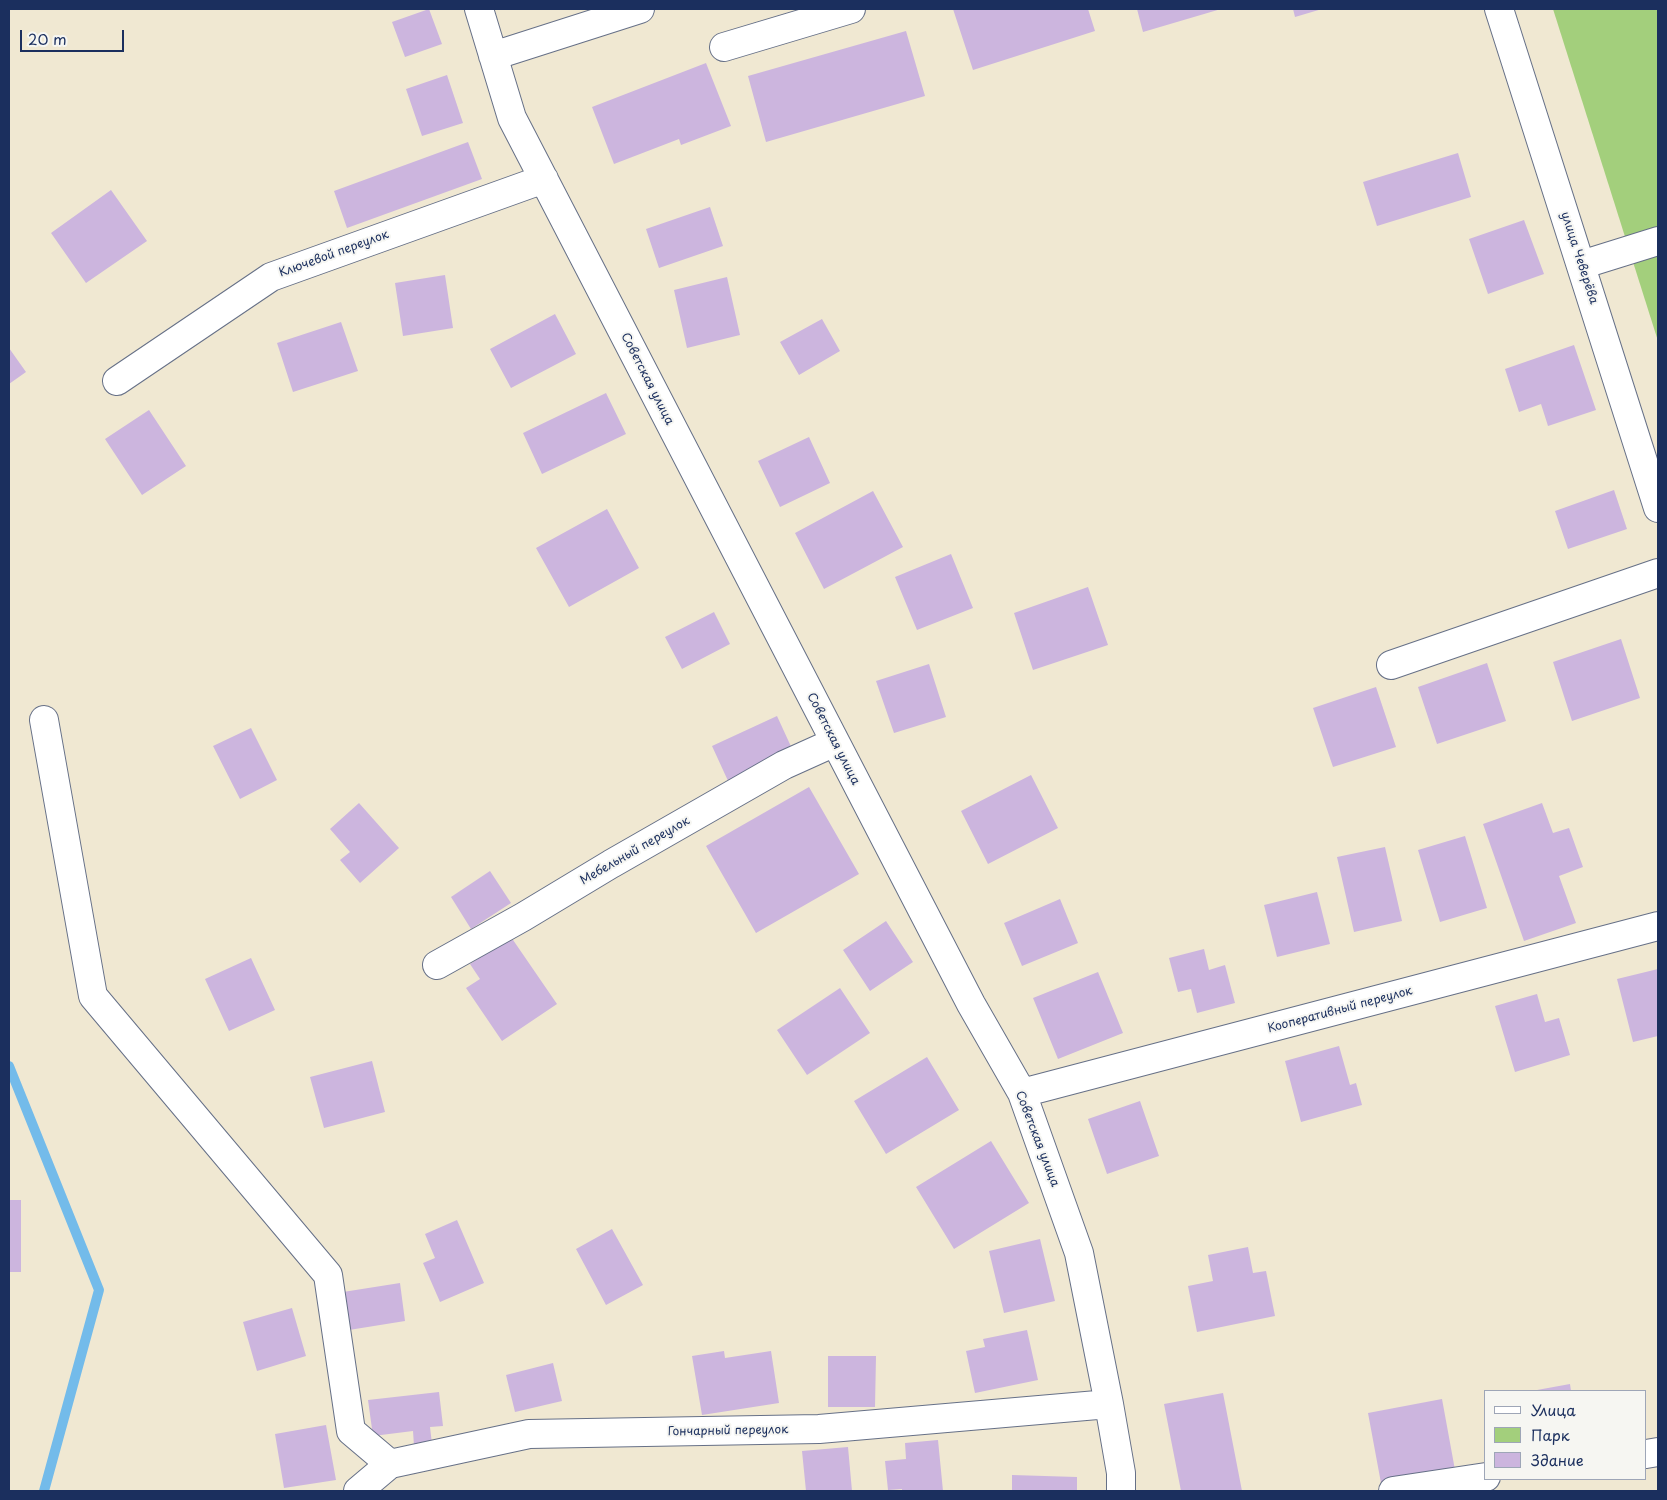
<!DOCTYPE html>
<meta charset="utf-8">
<style>
body{margin:0}
#map{position:relative;width:1667px;height:1500px;overflow:hidden;background:#f0e8d2;font-family:"Playpen Sans",sans-serif}
canvas{display:block}
.frame{position:absolute;inset:0;border:10px solid #1b2f5e;pointer-events:none}
.legend{position:absolute;left:1484px;top:1390px;width:162px;height:90px;box-sizing:border-box;background:#f6f6f2;border:1px solid #9ea6b7;margin:0;padding:6px 9px;list-style:none;font-size:15px;color:#1b2f5e}
.legend li{display:flex;align-items:center;gap:10px;height:25px}
.legend b{width:25px;border:1px solid #9ea6b7}
.scale{position:absolute;left:20px;top:30px;width:104px;height:22px;box-sizing:border-box;border:2px solid #1b2f5e;border-top:0;padding-left:6px;font-size:15px;line-height:18px;white-space:nowrap;color:#1b2f5e;-webkit-text-stroke:4px #f6f6f2;paint-order:stroke}
</style>
<div id="map">
<canvas width="1667" height="1500"></canvas>
<div class="frame"></div>
<ul class="legend">
<li><b style="height:6px;background:#fff"></b>Улица</li>
<li><b style="height:14px;background:#a3cf7c"></b>Парк</li>
<li><b style="height:14px;background:#ccb5de"></b>Здание</li>
</ul>
<div class="scale">20 m</div>
</div>
<script>
const context = document.querySelector('canvas').getContext('2d');
context.lineJoin = 'round';
function fillPath(path, color) {
  context.fillStyle = color;
  context.fill(path, 'evenodd');
}
function toPath(rows) {
  const path = new Path2D();
  for (const r of rows) {
    path.moveTo(r[0], r[1]);
    for (let i = 2; i < r.length; i += 2) path.lineTo(r[i], r[i + 1]);
  }
  return path;
}
function trace(path, color, width, dash) {
  context.strokeStyle = color;
  context.lineWidth = width;
  context.lineCap = dash ? 'butt' : 'round';
  context.setLineDash(dash || []);
  context.stroke(path);
}
function label(font, color, halo, rows, align = 'center') {
  context.font = font + ' "Playpen Sans",sans-serif';
  context.lineWidth = 4;
  context.setLineDash([]);
  context.textBaseline = 'middle';
  context.strokeStyle = halo;
  context.fillStyle = color;
  for (const [text, x, y, turn = 0] of rows) {
    context.save();
    context.translate(x, y);
    context.rotate((+turn || 0) * Math.PI / 180);
    context.textAlign = isNaN(turn) ? turn : align;
    if (halo) context.strokeText(text, 0, 0);
    context.fillText(text, 0, 0);
    context.restore();
  }
}
fillPath(toPath([
 [1553,9,1658,9,1658,341]
]), '#a3cf7c');
trace(toPath([
 [9,1066,99,1290,44,1491]
]), '#73bbea', 10);
fillPath(toPath([
 [429,9,442,44,405,57,392,22],
 [953,9,1088,9,1095,31,973,70],
 [1137,9,1221,9,1143,32],
 [1293,9,1322,9,1295,17],
 [906,31,925,96,766,142,748,76],
 [706,63,731,126,681,145,679,139,614,164,592,107],
 [447,75,463,123,422,136,406,89],
 [468,142,482,179,347,228,334,191],
 [1458,153,1471,197,1377,226,1363,182],
 [111,190,147,241,86,283,51,233],
 [710,207,723,246,659,268,646,229],
 [1524,220,1544,274,1488,294,1469,239],
 [445,275,453,328,403,336,395,283],
 [727,277,740,335,687,348,674,290],
 [555,314,576,354,511,388,490,349],
 [822,319,840,351,799,375,780,342],
 [341,322,358,371,293,392,277,343],
 [1574,345,1596,410,1548,426,1541,404,1519,412,1505,369],
 [9,348,26,372,9,384],
 [606,393,626,434,542,474,523,433],
 [149,410,186,466,142,495,105,439],
 [809,437,830,483,780,507,758,461],
 [1614,490,1627,529,1568,549,1555,511],
 [873,491,903,547,824,589,795,533],
 [607,509,639,568,569,607,536,548],
 [951,554,973,608,917,630,895,577],
 [1088,587,1108,645,1033,670,1014,613],
 [714,612,730,644,682,669,665,637],
 [1621,639,1640,698,1572,721,1553,662],
 [1487,663,1506,721,1437,744,1418,687],
 [929,664,946,717,894,733,876,681],
 [1376,687,1396,747,1333,767,1313,708],
 [777,716,794,753,729,783,712,746],
 [251,728,277,780,240,799,213,746],
 [1031,775,1058,828,988,864,961,811],
 [809,787,859,874,756,933,706,846],
 [359,803,399,848,360,883,340,860,350,852,330,829],
 [1542,803,1553,833,1569,828,1583,867,1559,876,1576,923,1524,941,1483,824],
 [1465,836,1487,908,1440,922,1418,850],
 [1385,847,1402,921,1354,932,1337,857],
 [490,871,511,903,471,929,451,897],
 [1317,892,1330,944,1277,957,1264,905],
 [1060,899,1078,943,1022,966,1004,923],
 [886,921,913,962,870,991,843,950],
 [511,937,557,1004,502,1041,466,988,480,979,470,964],
 [1204,949,1209,970,1225,965,1235,1003,1197,1013,1191,989,1178,992,1169,958],
 [251,958,275,1010,229,1031,205,979],
 [1658,969,1658,1036,1633,1042,1617,979],
 [1098,972,1123,1033,1058,1059,1033,998],
 [840,988,870,1033,807,1075,777,1030],
 [1537,994,1545,1022,1559,1018,1570,1055,1515,1072,1495,1006],
 [1339,1046,1350,1085,1356,1083,1362,1105,1301,1122,1285,1061],
 [927,1057,959,1110,886,1154,854,1101],
 [372,1061,385,1112,324,1128,310,1077],
 [1140,1101,1159,1156,1107,1174,1088,1119],
 [991,1141,1029,1203,954,1249,916,1187],
 [9,1200,21,1200,21,1272,9,1272],
 [457,1220,484,1283,440,1302,423,1263,435,1258,425,1234],
 [612,1229,643,1285,606,1305,576,1249],
 [1040,1239,1055,1301,1004,1313,989,1251],
 [1248,1247,1253,1273,1266,1271,1275,1316,1197,1332,1188,1286,1213,1281,1208,1255],
 [400,1283,405,1321,349,1330,343,1292],
 [292,1308,306,1356,257,1371,243,1322],
 [1027,1330,1038,1380,975,1393,966,1351,985,1347,983,1339],
 [724,1351,725,1358,771,1351,779,1403,702,1415,692,1356],
 [828,1356,876,1356,875,1407,828,1407],
 [553,1363,562,1401,515,1412,506,1375],
 [1570,1384,1571,1391,1537,1391,1537,1390],
 [439,1392,443,1426,430,1427,432,1444,414,1446,413,1431,373,1436,368,1400],
 [1223,1393,1242,1491,1181,1491,1164,1404],
 [1442,1399,1455,1470,1381,1483,1368,1413],
 [326,1425,336,1480,284,1488,275,1434],
 [938,1440,943,1491,902,1491,902,1489,888,1490,885,1461,906,1459,905,1443],
 [848,1447,852,1491,806,1491,802,1451],
 [1012,1475,1077,1477,1077,1491,1012,1491]
]), '#ccb5de');
const minor = toPath([
 [479,9,512,118,971,1004,1022,1093,1079,1253,1109,1404,1121,1473,1121,1491],
 [1499,9,1658,508],
 [724,47,851,9],
 [493,56,640,9],
 [1581,265,1658,241],
 [117,381,271,277,544,179],
 [1391,665,1658,573],
 [44,720,93,996,328,1275,351,1431,390,1464],
 [437,965,523,917,611,864,784,765,835,742],
 [1022,1093,1658,926],
 [1646,1454,1658,1452],
 [358,1491,390,1464,529,1434,819,1429,1109,1404],
 [1393,1491,1486,1477]
]);
trace(minor, '#667087', 30);
trace(minor, '#fff', 28);
label('12px', '#1b2f5e', '#f6f6f2', [
 ["Ключевой переулок",334,254,-20],
 ["улица Чеверёва",1579,258,72],
 ["Советская улица",647,379,63],
 ["Советская улица",833,739,63],
 ["Мебельный переулок",635,851,-30],
 ["Кооперативный переулок",1340,1010,-15],
 ["Советская улица",1037,1139,69],
 ["Гончарный переулок",728,1431,-1]
]);
</script>
